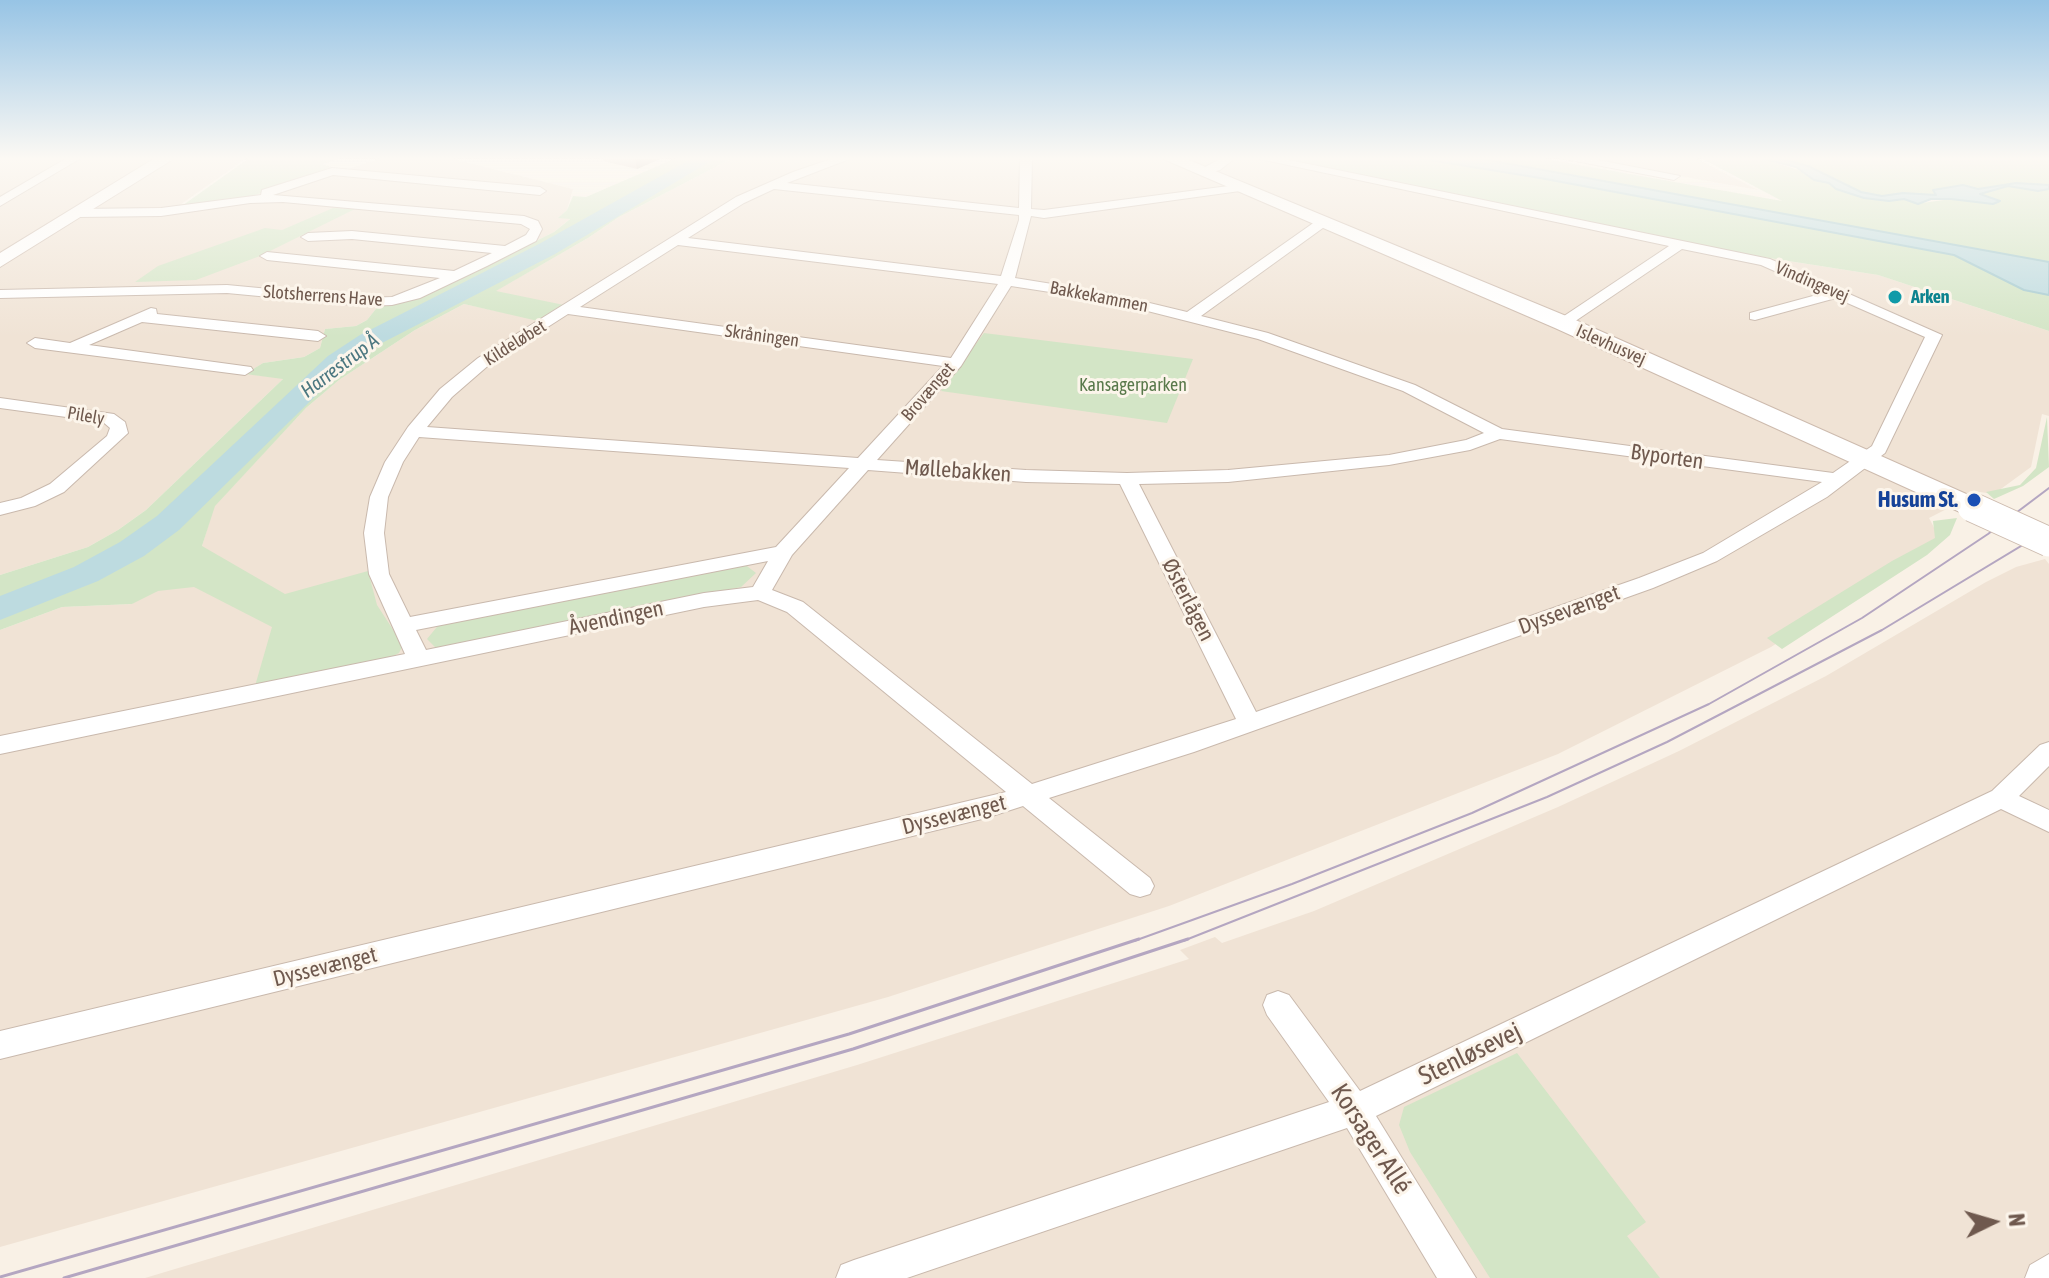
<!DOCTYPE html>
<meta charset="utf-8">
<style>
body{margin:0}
#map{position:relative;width:2049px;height:1278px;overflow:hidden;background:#f9f1e6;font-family:"Asap Condensed",sans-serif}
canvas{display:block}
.north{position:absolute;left:1953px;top:1182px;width:80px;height:80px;-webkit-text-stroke:6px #fcf5eb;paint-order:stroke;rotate:85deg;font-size:22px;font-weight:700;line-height:32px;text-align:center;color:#6f594e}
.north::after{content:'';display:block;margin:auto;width:28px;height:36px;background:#6f594e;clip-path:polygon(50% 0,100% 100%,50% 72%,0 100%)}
</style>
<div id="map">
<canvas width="2049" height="1278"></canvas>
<div class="north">N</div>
</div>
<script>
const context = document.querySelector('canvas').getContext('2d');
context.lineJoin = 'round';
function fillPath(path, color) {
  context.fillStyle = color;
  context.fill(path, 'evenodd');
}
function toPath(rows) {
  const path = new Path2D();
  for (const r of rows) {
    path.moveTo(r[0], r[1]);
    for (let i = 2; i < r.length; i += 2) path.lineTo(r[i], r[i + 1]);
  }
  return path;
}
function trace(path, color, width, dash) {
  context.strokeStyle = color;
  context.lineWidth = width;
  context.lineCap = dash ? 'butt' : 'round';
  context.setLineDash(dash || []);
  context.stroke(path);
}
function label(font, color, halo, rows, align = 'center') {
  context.font = font + ' "Asap Condensed",sans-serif';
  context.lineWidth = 6;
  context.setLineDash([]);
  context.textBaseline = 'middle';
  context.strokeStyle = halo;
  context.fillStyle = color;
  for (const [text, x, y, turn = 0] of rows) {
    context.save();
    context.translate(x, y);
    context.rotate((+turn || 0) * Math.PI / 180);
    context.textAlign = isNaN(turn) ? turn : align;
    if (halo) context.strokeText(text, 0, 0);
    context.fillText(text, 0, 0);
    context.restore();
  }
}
fillPath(toPath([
 [0,158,247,158,167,214,254,201,381,158,449,158,573,189,567,210,559,218,571,218,554,232,422,297,379,305,367,320,356,326,325,329,320,348,304,357,263,363,246,374,284,378,146,510,118,530,88,547,0,575],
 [733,158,1276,158,1750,255,1878,275,2049,331,2049,416,2042,414,2031,467,1994,494,1980,492,1929,518,1940,539,1771,647,1558,754,1169,906,888,997,0,1247,0,630,62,607,132,604,202,546,214,506,306,408,339,380,415,330,464,304,539,320,495,291,588,238,619,217],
 [1578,158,1695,158,1758,190],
 [2045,559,2049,564,2049,1278,145,1278,857,1065,1189,959,1180,950,1215,937,1222,943,1314,911,1558,807,1679,751,1826,676,1986,582,2016,567]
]), '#f0e3d5');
fillPath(toPath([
 [249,158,340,158,323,164,336,169,249,197,179,208],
 [676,158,733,158,619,217,588,238,496,291,564,305,538,321,464,304,415,330,339,380,306,408,215,506,202,546,285,594,368,571,377,605,403,645,399,653,383,661,255,686,272,627,194,587,158,591,132,604,62,607,0,630,0,575,88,547,118,530,146,510,283,379,245,374,263,363,304,357,320,348,325,329,356,326,367,320,379,305,422,297,554,232,570,219,558,218,567,210,573,196,586,197],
 [1276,158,1540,158,1782,201,1701,158,1761,158,1838,183,1839,189,1852,194,1892,201,1904,199,1922,203,1951,199,1993,204,1978,194,2008,186,2038,191,2049,189,2049,331,1878,275,1750,255],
 [1779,158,2049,158,2049,185,2016,183,1978,189,1966,185,1938,195,1882,196,1861,192,1810,167],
 [333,208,355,209,260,256,196,280,135,282,158,266,265,228,282,230],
 [984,333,1193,359,1167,423,941,391],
 [2047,417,2049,467,2023,486,1994,499,1986,492,2020,485,2036,468],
 [1957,518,1950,535,1927,555,1782,649,1767,638,1892,561,1935,538,1933,521],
 [743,563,756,573,741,587,438,650,427,639,441,622],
 [1517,1053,1646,1222,1627,1236,1660,1278,1490,1278,1410,1152,1399,1125,1404,1107]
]), '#d3e5c6');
const water = toPath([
 [1417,158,1477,158,2049,262,2049,295,2024,290,1954,255,1540,178,1417,158],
 [1761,158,1779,158,1808,166,1861,192,1882,196,1903,193,1936,195,1933,190,1963,185,1978,189,2016,183,2049,185,2049,189,2038,191,2008,186,1980,194,2000,201,1993,204,1951,199,1931,199,1918,204,1904,199,1889,201,1864,198,1836,189,1829,183,1814,180,1796,167,1761,158]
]);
fillPath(water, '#bddbe0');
trace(water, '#a4cad0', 2);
fillPath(toPath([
 [693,158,716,158,555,254,378,345,346,366,179,530,144,556,98,581,0,620,0,596,74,567,120,542,157,516,328,356,360,335,539,244,693,158]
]), '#bddbe0');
const street = toPath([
 [67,158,81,158,0,206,0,197,67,158],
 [834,158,852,158,787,183,1019,208,1020,158,1032,158,1031,209,1044,210,1244,184,1244,190,1240,191,1044,218,1031,216,1015,278,1108,293,1187,312,1319,219,1327,219,1327,225,1201,316,1268,333,1415,385,1502,429,1833,473,1872,446,1925,337,1836,298,1755,320,1750,319,1750,313,1824,293,1761,265,1682,249,1568,326,1558,326,1558,320,1669,246,1255,158,1279,158,1770,259,1942,335,1885,453,1827,497,1717,561,1653,588,1194,752,1049,798,1150,878,1154,886,1150,894,1140,897,1130,894,1023,806,986,818,0,1059,0,1031,1006,792,787,612,758,600,704,607,0,754,0,736,405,654,369,574,364,533,370,497,385,462,408,427,440,389,478,358,736,197,793,172,834,158],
 [774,189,1019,215,1019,220,1001,276,688,238,744,203,774,189],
 [678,245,998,284,951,358,580,307,678,245],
 [1011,286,1108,301,1258,339,1403,391,1484,433,1466,440,1389,455,1228,470,1127,473,1026,470,877,460,961,366,1011,286],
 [568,314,943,366,858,458,427,427,452,397,490,364,568,314],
 [419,437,849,468,776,547,410,617,389,574,384,533,388,497,403,462,419,437],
 [1500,439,1822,482,1703,553,1639,578,1256,712,1139,484,1228,482,1389,465,1470,450,1500,439],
 [868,470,1026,482,1120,484,1236,719,1032,784,803,602,772,590,792,555,868,470],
 [768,561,753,587,704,593,426,650,416,630,768,561],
 [1222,158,1235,158,1220,170,1202,175,1196,172,1222,158],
 [1560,158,1588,158,1680,176,1674,180,1560,158],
 [332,168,540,187,546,191,540,195,333,175,273,195,524,216,538,221,542,229,536,241,487,266,420,298,392,305,365,306,227,293,0,298,0,290,227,285,365,298,392,297,440,278,267,260,260,256,267,252,454,271,492,253,352,239,308,241,301,237,308,233,352,231,505,246,526,235,530,229,521,224,283,202,250,203,161,216,78,217,72,213,78,209,161,208,261,195,262,190,332,168],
 [151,308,156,309,157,314,318,331,326,336,318,341,142,322,89,345,251,367,253,370,245,375,35,348,27,343,35,338,70,343,151,308],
 [0,398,114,414,125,422,128,433,64,492,35,506,0,515,0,503,21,498,50,484,107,436,110,428,103,422,0,408,0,398],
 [2049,742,2049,766,2019,796,2049,810,2049,832,2001,809,1376,1116,1476,1278,1437,1278,1347,1128,907,1278,836,1278,841,1265,854,1260,1329,1102,1267,1015,1263,1005,1267,995,1278,991,1289,995,1360,1091,1992,791,2040,745,2049,742],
 [2049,1254,2049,1278,2025,1278,2030,1265,2049,1254]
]);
const secondary = toPath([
 [155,158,175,158,0,267,0,253,155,158],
 [1161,158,1184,158,1571,318,1982,501,1986,507,1982,513,1972,515,1962,513,1555,328,1161,158]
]);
trace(street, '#c9b9ad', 2);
trace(secondary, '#cdbbae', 2);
fillPath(street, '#fff');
fillPath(secondary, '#fff');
trace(toPath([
 [1134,941,1292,884,1472,813,1709,704,1862,618,1988,534,2049,488],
 [1183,941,1547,797,1667,742,1882,630,2049,529]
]), '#b4a6c1', 2);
trace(toPath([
 [0,1277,849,1034,1139,939],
 [64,1278,853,1049,1188,939]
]), '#b4a6c1', 3);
const secondaryBridge = toPath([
 [1972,507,2049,542]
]);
trace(secondaryBridge, '#cdbbae', 31, []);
trace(secondaryBridge, '#fff', 29);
fillPath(toPath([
 [603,158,662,158,637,169,603,161]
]), '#cab4a6');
fillPath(toPath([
 [635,158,662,158,637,169]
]), '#a49287');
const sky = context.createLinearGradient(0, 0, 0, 337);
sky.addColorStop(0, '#97c4e5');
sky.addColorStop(0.47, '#fcf9f4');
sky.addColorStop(1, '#fcf9f400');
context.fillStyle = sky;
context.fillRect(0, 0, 2049, 337);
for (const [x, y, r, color] of [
 [1895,297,8,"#0f9aa8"],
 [1974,500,8,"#1a4fb4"]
]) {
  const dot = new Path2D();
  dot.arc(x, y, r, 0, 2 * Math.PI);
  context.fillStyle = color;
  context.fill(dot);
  trace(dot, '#fcf5eb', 3);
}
label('18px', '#6f594e', '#fcf5eb', [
 ["Vindingevej",1812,282,23],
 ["Slotsherrens Have",323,296,4],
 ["Bakkekammen",1099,297,11],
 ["Skråningen",762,336,8],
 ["Kildeløbet",515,343,-32],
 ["Islevhusvej",1611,345,24],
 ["Brovænget",928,392,-49],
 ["Pilely",86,416,10]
]);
label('bold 18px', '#0d838f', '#fcf5eb', [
 ["Arken",1911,297]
], 'left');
label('18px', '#59794b', '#fcf5eb', [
 ["Kansagerparken",1133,385]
]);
label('italic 20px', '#4b7780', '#fcf5eb', [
 ["Harrestrup Å",340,366,-37]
]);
label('22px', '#6f594e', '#fcf5eb', [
 ["Byporten",1667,457,8],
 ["Møllebakken",958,471,4],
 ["Østerlågen",1188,600,63],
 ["Dyssevænget",1569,610,-20],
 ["Åvendingen",616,618,-12],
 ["Dyssevænget",954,815,-14],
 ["Dyssevænget",325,967,-14]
]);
label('bold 22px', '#164399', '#fcf5eb', [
 ["Husum St.",1958,500]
], 'right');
label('26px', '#6f594e', '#fcf5eb', [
 ["Stenløsevej",1470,1054,-26],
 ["Korsager Allé",1371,1139,57]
]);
</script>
